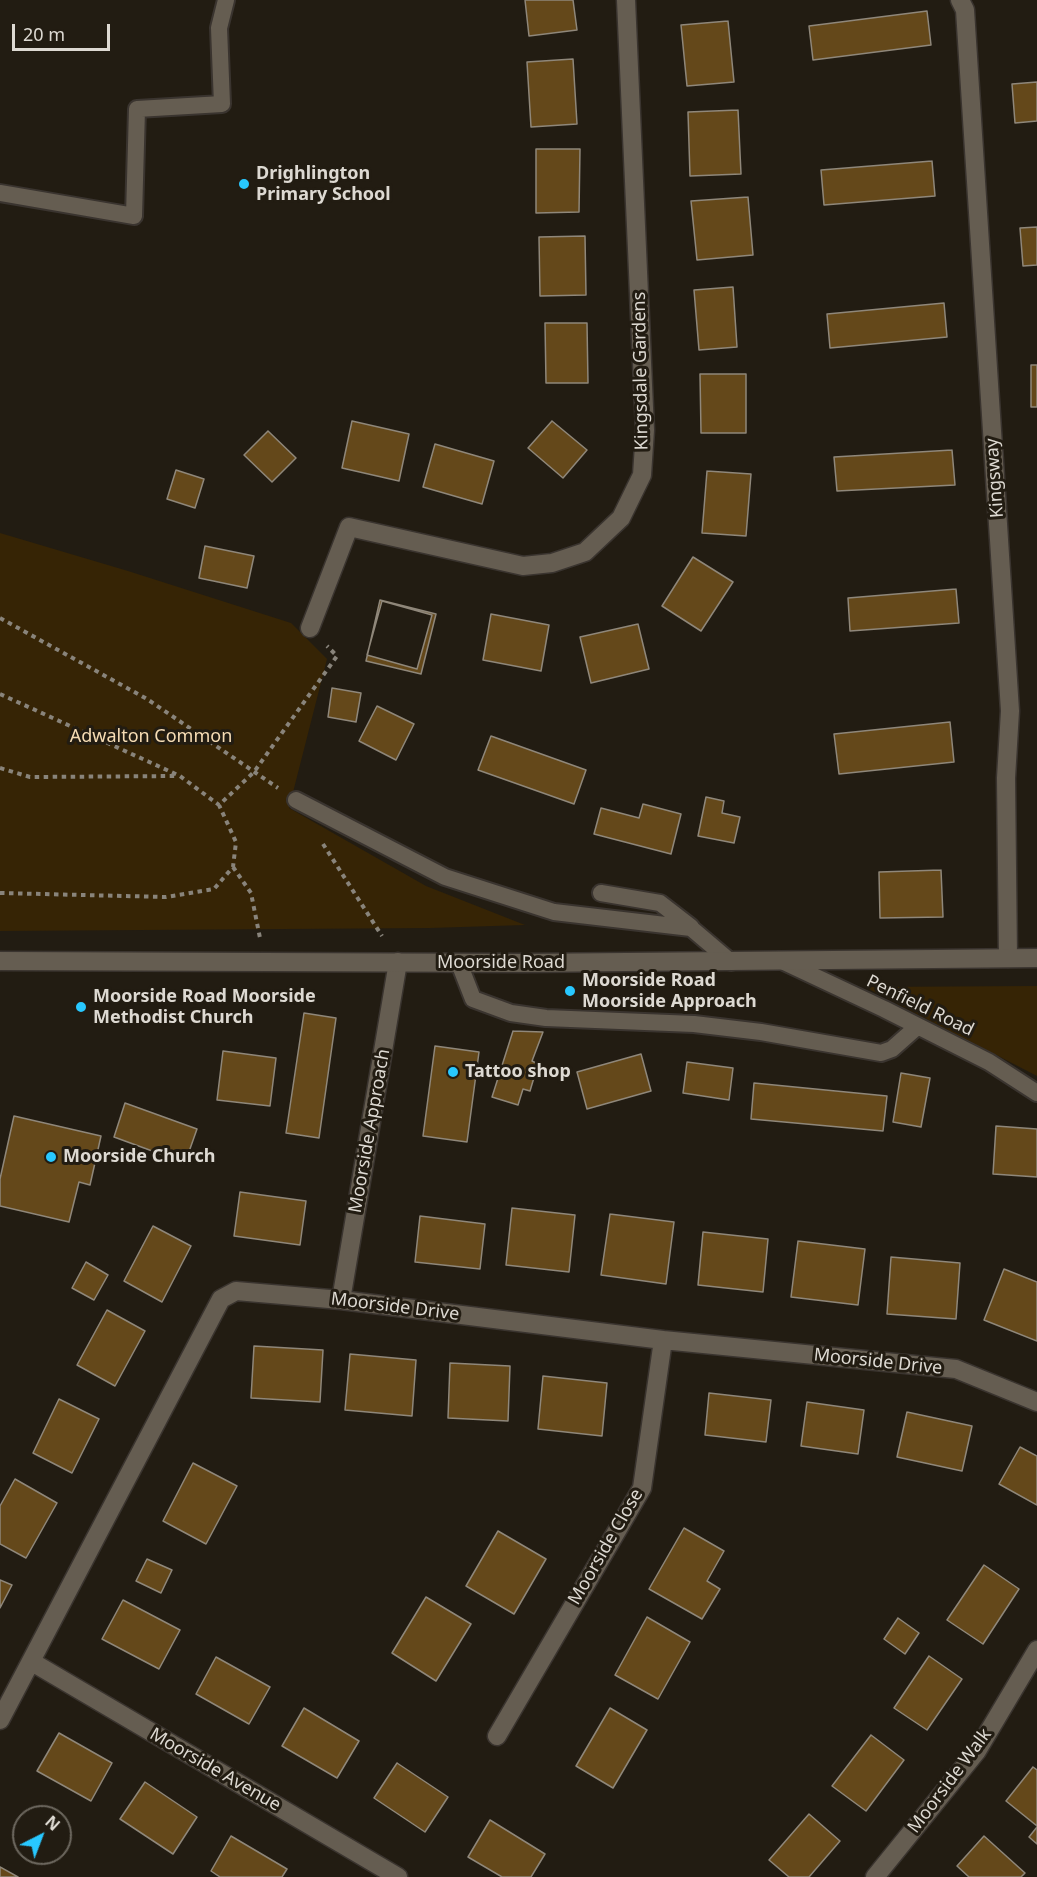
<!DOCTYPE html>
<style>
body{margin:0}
#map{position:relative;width:1037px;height:1877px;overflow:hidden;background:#221c12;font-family:"Noto Sans",sans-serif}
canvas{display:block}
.north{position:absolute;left:12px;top:1805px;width:60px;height:60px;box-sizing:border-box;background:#221c12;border:2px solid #6d685f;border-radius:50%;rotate:42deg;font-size:16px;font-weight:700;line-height:24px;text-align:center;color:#ddd9d2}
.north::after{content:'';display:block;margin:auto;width:21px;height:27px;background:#28c8ff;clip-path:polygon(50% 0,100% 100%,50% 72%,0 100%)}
.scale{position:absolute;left:12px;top:24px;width:98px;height:27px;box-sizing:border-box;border:3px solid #ddd9d2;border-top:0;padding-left:8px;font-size:18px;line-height:21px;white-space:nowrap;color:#ddd9d2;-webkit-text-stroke:4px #221c12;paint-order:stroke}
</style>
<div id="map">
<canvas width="1037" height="1877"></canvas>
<div class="north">N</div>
<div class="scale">20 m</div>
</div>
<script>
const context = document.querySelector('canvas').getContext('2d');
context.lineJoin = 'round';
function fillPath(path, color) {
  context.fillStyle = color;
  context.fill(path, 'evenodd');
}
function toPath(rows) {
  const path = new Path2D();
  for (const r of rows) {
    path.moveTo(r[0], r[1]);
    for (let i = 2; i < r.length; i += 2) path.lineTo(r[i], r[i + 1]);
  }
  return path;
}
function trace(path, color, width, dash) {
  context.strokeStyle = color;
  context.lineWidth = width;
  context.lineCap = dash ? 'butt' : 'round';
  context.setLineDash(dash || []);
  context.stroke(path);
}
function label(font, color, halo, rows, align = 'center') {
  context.font = font + ' "Noto Sans",sans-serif';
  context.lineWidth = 6;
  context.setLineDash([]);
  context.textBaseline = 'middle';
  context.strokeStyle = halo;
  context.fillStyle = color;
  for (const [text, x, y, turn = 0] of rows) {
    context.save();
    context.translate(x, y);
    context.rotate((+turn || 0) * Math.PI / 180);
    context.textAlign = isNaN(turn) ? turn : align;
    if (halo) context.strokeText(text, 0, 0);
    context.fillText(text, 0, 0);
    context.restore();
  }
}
fillPath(toPath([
 [0,533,128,571,291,623,327,659,289,808,426,886,525,925,430,928,0,931],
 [1037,986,1037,1076,865,987]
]), '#362405');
const building = toPath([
 [525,0,573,0,577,30,529,36,525,0],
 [927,11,931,45,813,60,809,26,927,11],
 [728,21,734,82,687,86,681,25,728,21],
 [573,59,577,124,531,127,527,62,573,59],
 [1037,82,1037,121,1015,123,1012,84,1037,82],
 [738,110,741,174,690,176,688,112,738,110],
 [536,149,580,149,579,212,536,213,536,149],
 [932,161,935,196,824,205,821,170,932,161],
 [748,197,753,255,697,260,691,201,748,197],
 [1037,227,1037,265,1023,266,1020,228,1037,227],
 [585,236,586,295,540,296,539,237,585,236],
 [733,287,737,347,699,350,694,290,733,287],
 [944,303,947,337,830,348,827,314,944,303],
 [545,323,587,323,588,383,546,383,545,323],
 [1031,365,1037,365,1037,407,1031,407,1031,365],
 [700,374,746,374,746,433,701,433,700,374],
 [352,421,409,434,399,481,342,468,352,421],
 [552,421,587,450,563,478,528,448,552,421],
 [268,431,296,458,272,482,244,455,268,431],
 [435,444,494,461,482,504,423,487,435,444],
 [952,450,955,485,837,491,834,457,952,450],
 [176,470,204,479,195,508,167,499,176,470],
 [707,471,751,474,746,536,702,533,707,471],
 [205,546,254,556,247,588,199,578,205,546],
 [693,557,733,582,701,631,662,606,693,557],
 [956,589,959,623,850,631,848,598,956,589],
 [380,600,436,614,421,674,366,661,380,600],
 [382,601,432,615,417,669,367,655,382,601],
 [491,614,549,625,541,671,483,660,491,614],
 [638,624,649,669,591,683,580,637,638,624],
 [332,688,361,693,356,722,328,717,332,688],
 [377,706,414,724,396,760,359,741,377,706],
 [950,722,954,762,839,774,834,734,950,722],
 [491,736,586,770,574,804,478,770,491,736],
 [706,797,724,801,722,813,740,817,734,843,698,836,706,797],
 [643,804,681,814,671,854,594,834,601,808,639,818,643,804],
 [941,870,943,917,880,918,879,872,941,870],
 [304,1013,336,1018,319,1138,286,1133,304,1013],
 [513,1031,543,1032,532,1061,538,1064,530,1091,523,1089,518,1105,492,1097,513,1031],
 [435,1046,479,1052,467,1142,423,1136,435,1046],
 [223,1051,276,1058,270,1106,217,1100,223,1051],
 [641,1054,651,1091,587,1109,577,1072,641,1054],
 [687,1062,733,1068,729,1100,683,1093,687,1062],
 [901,1073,930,1078,921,1127,893,1122,901,1073],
 [754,1083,887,1096,883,1131,751,1119,754,1083],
 [125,1103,197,1129,185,1163,114,1137,125,1103],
 [14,1116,101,1136,90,1185,79,1182,69,1222,0,1206,0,1179,14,1116],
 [996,1126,1037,1129,1037,1177,993,1174,996,1126],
 [240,1192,306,1201,300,1245,234,1236,240,1192],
 [512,1208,575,1215,569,1272,506,1265,512,1208],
 [610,1214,674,1222,666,1284,601,1275,610,1214],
 [420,1216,485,1224,480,1269,415,1262,420,1216],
 [153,1226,191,1246,162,1302,124,1281,153,1226],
 [703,1232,768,1239,763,1292,698,1285,703,1232],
 [798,1241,865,1249,858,1305,791,1297,798,1241],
 [891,1257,960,1263,956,1319,887,1314,891,1257],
 [86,1262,108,1275,94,1300,72,1288,86,1262],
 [1004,1269,1037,1282,1037,1341,984,1320,1004,1269],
 [107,1310,145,1331,115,1386,77,1365,107,1310],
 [254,1346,323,1350,320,1402,251,1398,254,1346],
 [350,1354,416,1360,412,1416,345,1410,350,1354],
 [450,1363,510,1366,508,1421,448,1418,450,1363],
 [543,1376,607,1383,602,1436,538,1429,543,1376],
 [709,1393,771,1400,766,1442,705,1435,709,1393],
 [59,1399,99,1419,72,1473,33,1453,59,1399],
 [807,1402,864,1410,858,1454,801,1446,807,1402],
 [907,1412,972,1426,962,1471,897,1457,907,1412],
 [1020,1447,1037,1456,1037,1505,999,1484,1020,1447],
 [193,1463,237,1486,206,1544,163,1521,193,1463],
 [15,1479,57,1503,26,1558,0,1544,0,1506,15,1479],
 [684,1528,724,1551,707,1581,720,1589,702,1619,649,1589,684,1528],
 [498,1531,546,1559,514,1614,466,1586,498,1531],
 [147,1559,172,1570,161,1593,136,1581,147,1559],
 [984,1565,1019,1589,983,1644,947,1620,984,1565],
 [0,1580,12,1585,0,1608,0,1580],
 [426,1597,471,1624,436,1681,392,1653,426,1597],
 [123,1600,180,1630,159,1669,102,1639,123,1600],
 [647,1617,690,1642,658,1699,615,1675,647,1617],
 [898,1618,919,1633,905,1654,884,1639,898,1618],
 [929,1656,962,1679,927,1730,894,1708,929,1656],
 [216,1657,270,1687,249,1724,196,1694,216,1657],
 [304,1708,359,1741,337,1778,282,1746,304,1708],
 [610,1708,647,1730,613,1788,576,1766,610,1708],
 [59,1733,112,1763,91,1801,37,1771,59,1733],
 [871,1735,904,1760,866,1811,832,1786,871,1735],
 [397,1763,448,1797,425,1832,374,1798,397,1763],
 [1033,1767,1037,1770,1037,1826,1006,1801,1033,1767],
 [145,1782,197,1817,173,1854,120,1819,145,1782],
 [809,1814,840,1841,809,1877,789,1877,769,1860,809,1814],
 [490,1820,545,1854,531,1877,502,1877,468,1857,490,1820],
 [1037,1827,1037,1844,1029,1837,1037,1827],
 [231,1836,287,1869,282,1877,220,1877,211,1871,231,1836],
 [984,1836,1025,1873,1021,1877,969,1877,957,1866,984,1836],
 [0,1867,18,1877,0,1877,0,1867]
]);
fillPath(building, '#64481a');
trace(building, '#8f877a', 1.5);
const lane = toPath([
 [0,193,134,216,137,109,222,104,219,28,226,0],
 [296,800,445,877,554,912,691,928,731,962],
 [601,893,660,903,691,927],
 [782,961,884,1009,989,1062,1037,1093],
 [459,963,473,999,511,1013,546,1018,694,1024,761,1032,881,1053,892,1049,918,1026]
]);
const street = toPath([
 [960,0,965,10,1010,711,1006,778,1008,958],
 [310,628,349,527,523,566,552,563,585,552,621,518,642,475,645,430,626,0],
 [341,1300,398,962],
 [32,1662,398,1877],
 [0,1720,221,1299,236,1291,341,1300,663,1340,956,1369,1037,1402],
 [497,1736,642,1488,663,1340],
 [875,1877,977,1751,1037,1650]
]);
const secondary = toPath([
 [0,961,524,963,1037,958]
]);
trace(lane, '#3a342f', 20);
trace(street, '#3a342f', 21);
trace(secondary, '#3a342f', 21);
trace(toPath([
 [0,618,147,699,278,788],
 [0,694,180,776,219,805],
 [0,768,30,777,178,776],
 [323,844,382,936],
 [233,867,251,893,260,938],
 [0,893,166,897,214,889,233,867,236,842,219,805,254,772,337,656,327,646]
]), '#89847b', 4, [4.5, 4.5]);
trace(lane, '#655d51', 16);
trace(street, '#655d51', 18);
trace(secondary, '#655d51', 18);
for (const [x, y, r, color] of [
 [244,184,6,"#28c8ff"],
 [570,991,6,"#28c8ff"],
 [81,1007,6,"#28c8ff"],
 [453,1072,6,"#28c8ff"],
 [51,1157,6,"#28c8ff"]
]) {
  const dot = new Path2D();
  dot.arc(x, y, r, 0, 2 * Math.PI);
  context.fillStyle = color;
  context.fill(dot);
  trace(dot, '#221c12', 2);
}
label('bold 18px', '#ddd9d2', '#221c12', [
 ["Drighlington",256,174],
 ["Primary School",256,195],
 ["Moorside Road",582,981],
 ["Moorside Approach",582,1002],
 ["Moorside Road Moorside",93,997],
 ["Methodist Church",93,1018],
 ["Tattoo shop",465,1072],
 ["Moorside Church",63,1157]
], 'left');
label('18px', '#ddd9d2', '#221c12', [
 ["Kingsdale Gardens",641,371,-91],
 ["Kingsway",995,478,-94],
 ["Moorside Road",501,963],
 ["Penfield Road",920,1006,26],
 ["Moorside Approach",370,1131,-80],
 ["Moorside Drive",395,1307,7],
 ["Moorside Drive",878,1362,6],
 ["Moorside Close",606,1547,-60],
 ["Moorside Avenue",215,1770,30],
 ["Moorside Walk",950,1781,-53]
]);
label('18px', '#f6dcb4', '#221c12', [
 ["Adwalton Common",151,737]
]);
</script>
